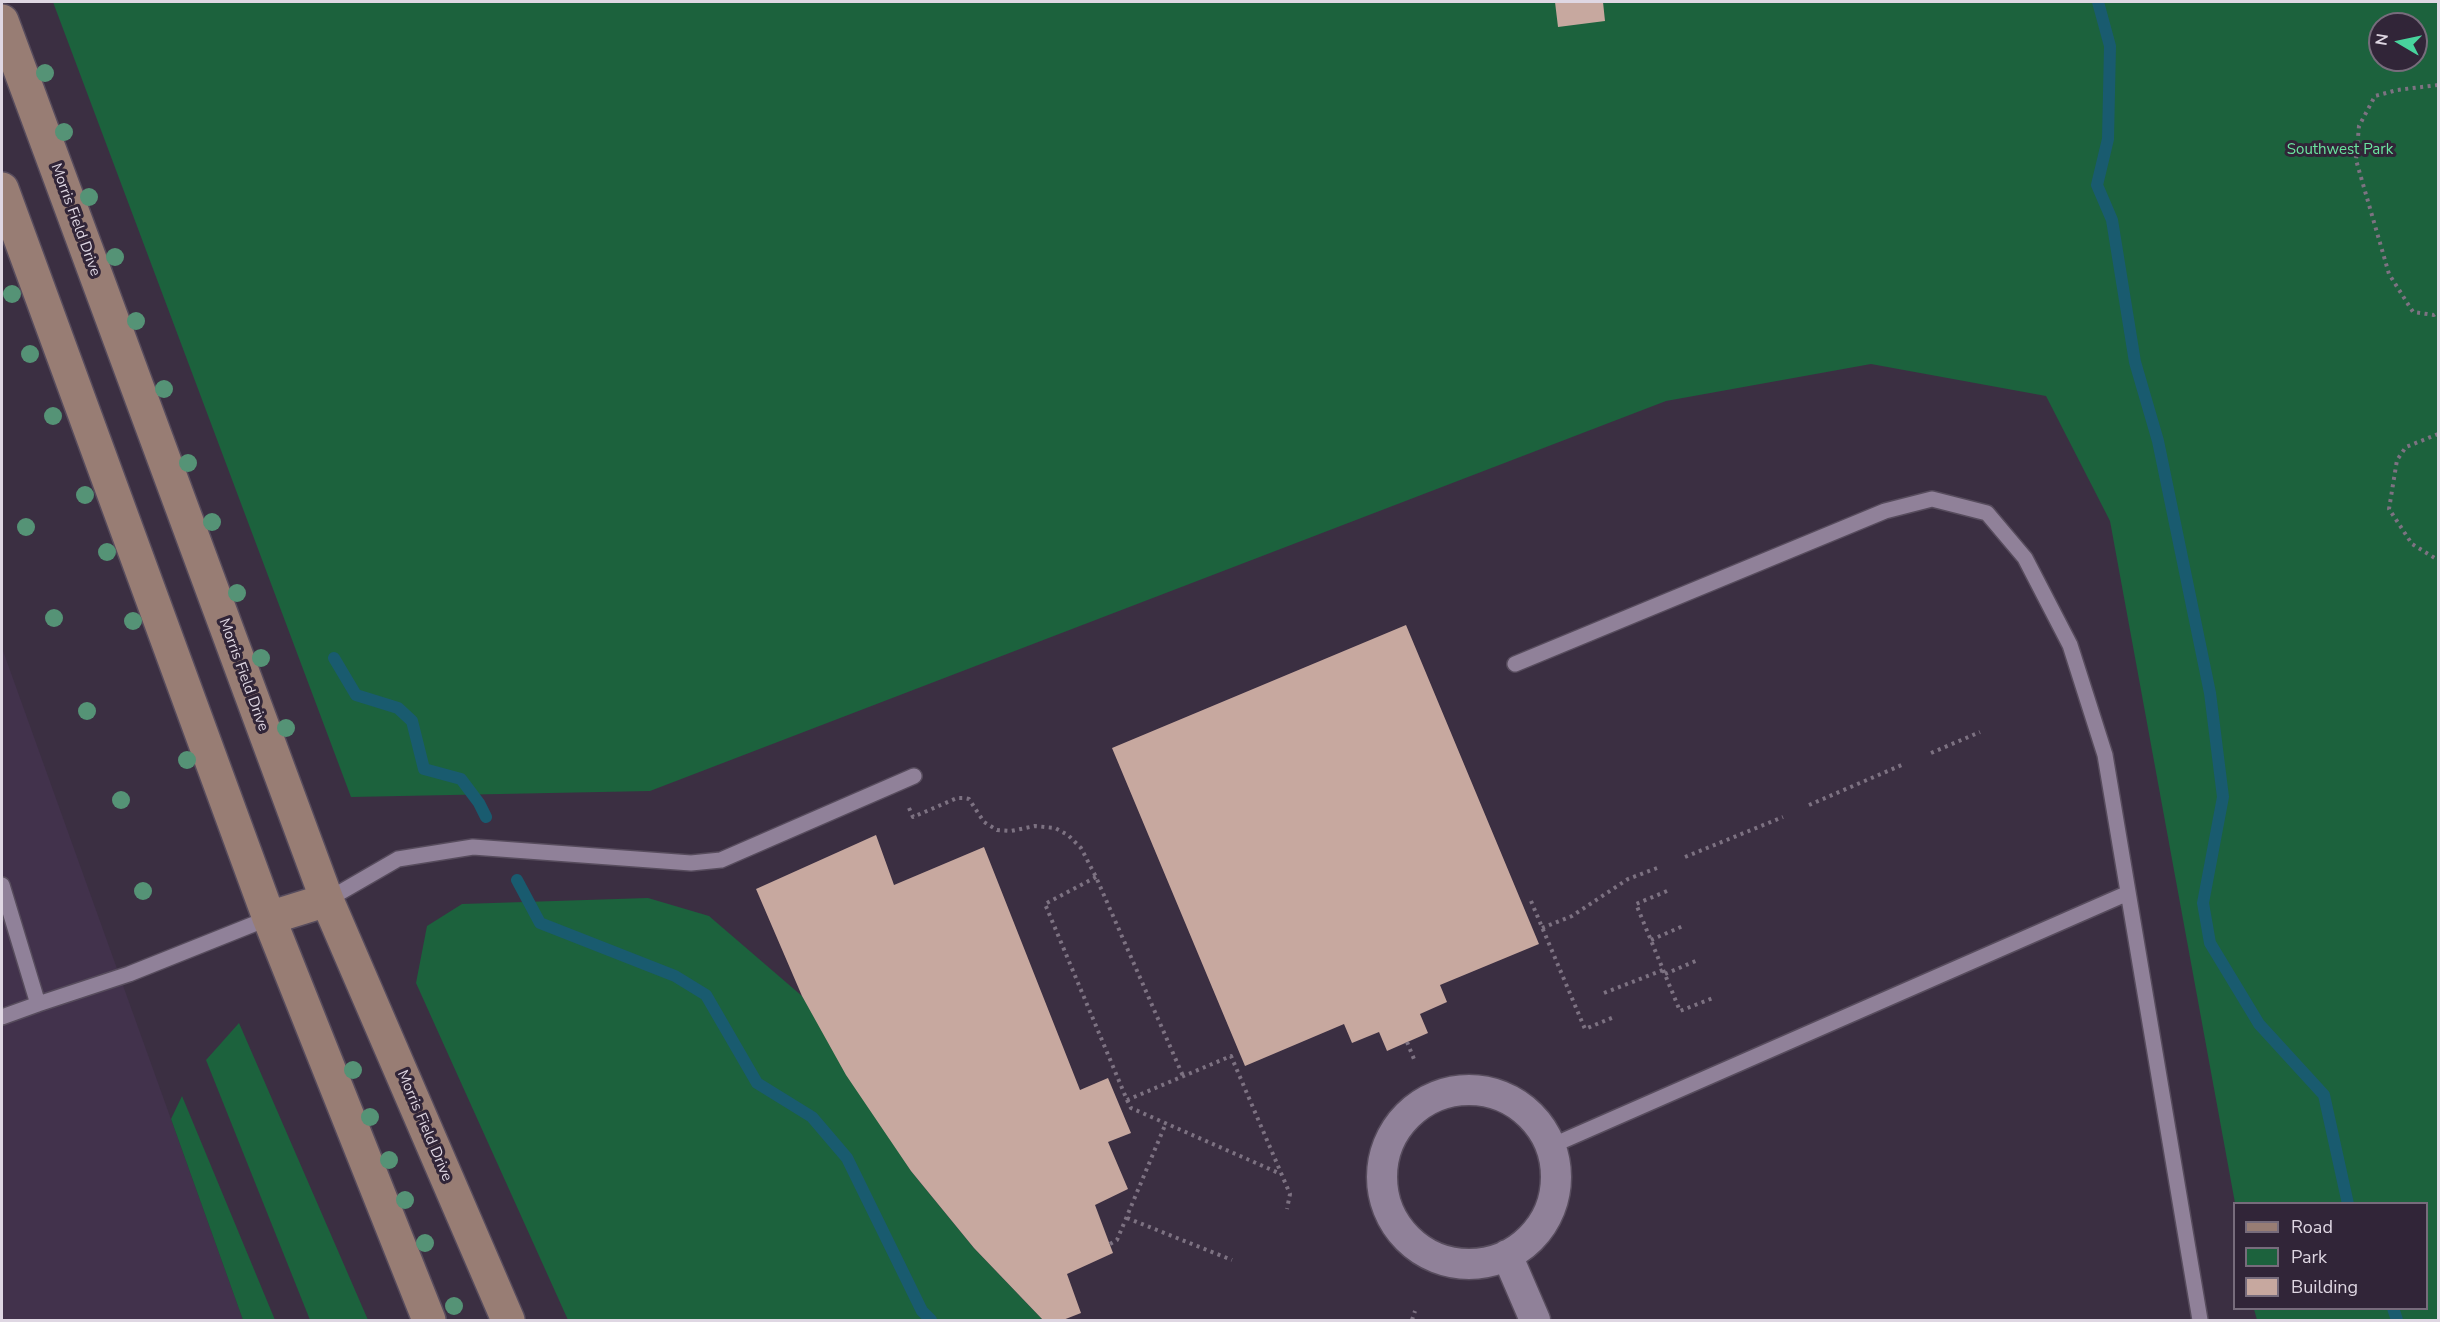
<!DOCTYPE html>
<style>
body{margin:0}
#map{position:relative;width:2440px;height:1322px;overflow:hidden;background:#3b2f42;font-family:"Nunito Sans",sans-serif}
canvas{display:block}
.frame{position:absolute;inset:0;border:3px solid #dfd7e3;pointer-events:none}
.legend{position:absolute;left:2233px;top:1202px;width:195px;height:108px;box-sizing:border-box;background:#312538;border:2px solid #776c7c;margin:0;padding:8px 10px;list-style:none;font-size:18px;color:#dfd7e3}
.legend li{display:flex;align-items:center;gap:12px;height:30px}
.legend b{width:30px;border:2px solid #776c7c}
.north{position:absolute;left:2368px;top:12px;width:60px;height:60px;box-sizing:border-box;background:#312538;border:2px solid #776c7c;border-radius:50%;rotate:279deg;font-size:16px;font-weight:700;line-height:24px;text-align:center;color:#dfd7e3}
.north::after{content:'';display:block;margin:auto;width:21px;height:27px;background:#48d49d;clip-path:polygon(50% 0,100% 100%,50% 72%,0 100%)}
</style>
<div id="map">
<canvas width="2440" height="1322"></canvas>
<div class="frame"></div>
<ul class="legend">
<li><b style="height:8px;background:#987d74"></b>Road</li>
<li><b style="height:16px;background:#1c623d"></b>Park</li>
<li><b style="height:16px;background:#c7a89f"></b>Building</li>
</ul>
<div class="north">N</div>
</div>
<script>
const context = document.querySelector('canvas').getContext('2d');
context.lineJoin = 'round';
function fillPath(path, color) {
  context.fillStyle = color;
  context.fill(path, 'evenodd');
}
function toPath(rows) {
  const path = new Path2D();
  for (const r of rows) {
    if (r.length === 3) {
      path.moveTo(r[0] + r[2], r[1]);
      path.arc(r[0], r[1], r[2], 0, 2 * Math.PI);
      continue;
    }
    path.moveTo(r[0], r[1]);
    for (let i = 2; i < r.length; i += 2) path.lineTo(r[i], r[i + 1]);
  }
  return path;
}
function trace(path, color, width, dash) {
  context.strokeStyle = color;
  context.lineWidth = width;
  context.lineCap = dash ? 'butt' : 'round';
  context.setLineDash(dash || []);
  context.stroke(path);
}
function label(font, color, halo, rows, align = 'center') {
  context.font = font + ' "Nunito Sans",sans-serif';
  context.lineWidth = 6;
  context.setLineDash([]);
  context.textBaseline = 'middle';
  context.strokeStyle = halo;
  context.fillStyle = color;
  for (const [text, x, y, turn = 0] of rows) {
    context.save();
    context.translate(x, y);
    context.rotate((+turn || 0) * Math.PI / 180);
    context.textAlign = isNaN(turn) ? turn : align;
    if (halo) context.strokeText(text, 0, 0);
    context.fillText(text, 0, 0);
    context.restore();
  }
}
fillPath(toPath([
 [2,648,243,1320,2,1320]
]), '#42324c');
fillPath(toPath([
 [53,2,2438,2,2438,1320,2257,1320,2254,1309,2426,1308,2426,1204,2235,1203,2110,521,2046,396,1871,364,1666,401,650,791,351,797],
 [2380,24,2416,24,2416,60,2380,60],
 [648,898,709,916,802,996,911,1171,974,1248,1043,1320,568,1320,416,983,427,926,462,904],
 [239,1023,368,1320,310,1320,206,1060],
 [182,1096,275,1320,243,1320,171,1119]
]), '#1c623d');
trace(toPath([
 [2098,2,2110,46,2108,139,2097,185,2112,220,2135,362,2158,441,2210,693,2223,797,2203,903,2210,943,2259,1024,2324,1095,2348,1204],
 [334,658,356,695,398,708,412,721,424,769,461,779,479,803,486,817],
 [517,880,540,923,675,976,706,995,757,1083,812,1117,847,1158,922,1311,931,1320],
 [2393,1308,2397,1320]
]), '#195b6f', 12);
fillPath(toPath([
 [1555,2,1603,2,1605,21,1558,27],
 [1406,625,1539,944,1440,985,1447,1002,1420,1014,1428,1033,1387,1051,1379,1032,1352,1043,1344,1024,1245,1066,1112,748],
 [876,835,894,885,984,847,1080,1090,1108,1078,1131,1133,1108,1142,1128,1189,1095,1205,1113,1253,1067,1274,1081,1313,1063,1320,1043,1320,974,1248,911,1171,846,1075,802,996,756,889]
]), '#c7a89f');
const lane = toPath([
 [1515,664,1885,511,1932,499,1987,513,2025,558,2070,645,2105,755,2200,1320],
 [2,885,38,1004,129,974,269,918],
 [327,900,398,859,473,847,691,863,721,860,914,776],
 [2,1017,38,1004],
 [1551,1146,2128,893]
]);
const street = toPath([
 [1469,1177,87],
 [1507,1255,1535,1320]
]);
const secondary = toPath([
 [2,21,327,900,508,1320],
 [2,189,269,918,429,1320],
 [269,918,327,900]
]);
trace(lane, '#574c5d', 18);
trace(street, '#574c5d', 33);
trace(secondary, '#574c5d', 36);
trace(toPath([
 [2438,85,2397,90,2375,96,2359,126,2356,160,2389,274,2413,312,2434,315,2438,312],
 [2438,434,2406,447,2397,460,2389,509,2412,544,2438,560],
 [1931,753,1980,732],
 [1809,805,1904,764],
 [909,808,913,817,957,798,964,798,969,799,984,822,997,830,1011,831,1035,826,1055,828,1068,835,1081,848,1096,877,1183,1076],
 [1685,857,1783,817],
 [1096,877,1045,904,1127,1100,1231,1056,1290,1194,1287,1209],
 [1667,891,1636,904,1680,1011,1713,998],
 [1531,901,1585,1029,1614,1017],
 [1542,928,1572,916,1628,879,1657,868],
 [1651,940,1683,926],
 [1665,974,1698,960],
 [1604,993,1663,970],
 [1407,1042,1414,1059],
 [1127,1100,1131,1108,1281,1174],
 [1127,1218,1232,1260],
 [1110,1244,1117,1240,1166,1123],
 [1412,1320,1415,1311]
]), '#7d7282', 4, [3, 4.5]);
trace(lane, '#908199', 15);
trace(street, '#908199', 30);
trace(secondary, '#987d74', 33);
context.fillStyle = '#559376';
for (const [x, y] of [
 [45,73],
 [64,132],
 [89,197],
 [115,257],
 [12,294],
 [136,321],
 [30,354],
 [164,389],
 [53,416],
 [188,463],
 [85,495],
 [212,522],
 [26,527],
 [107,552],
 [237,593],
 [54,618],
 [133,621],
 [261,658],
 [87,711],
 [286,728],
 [187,760],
 [121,800],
 [143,891],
 [353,1070],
 [370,1117],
 [389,1160],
 [405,1200],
 [425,1243],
 [454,1306]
]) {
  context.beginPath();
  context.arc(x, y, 9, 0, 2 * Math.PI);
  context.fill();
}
label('15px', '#6be5a0', '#312538', [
 ["Southwest Park",2340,150]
]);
label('15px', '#dfd7e3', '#312538', [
 ["Morris Field Drive",75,220,70],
 ["Morris Field Drive",243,675,70],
 ["Morris Field Drive",424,1126,67]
]);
</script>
